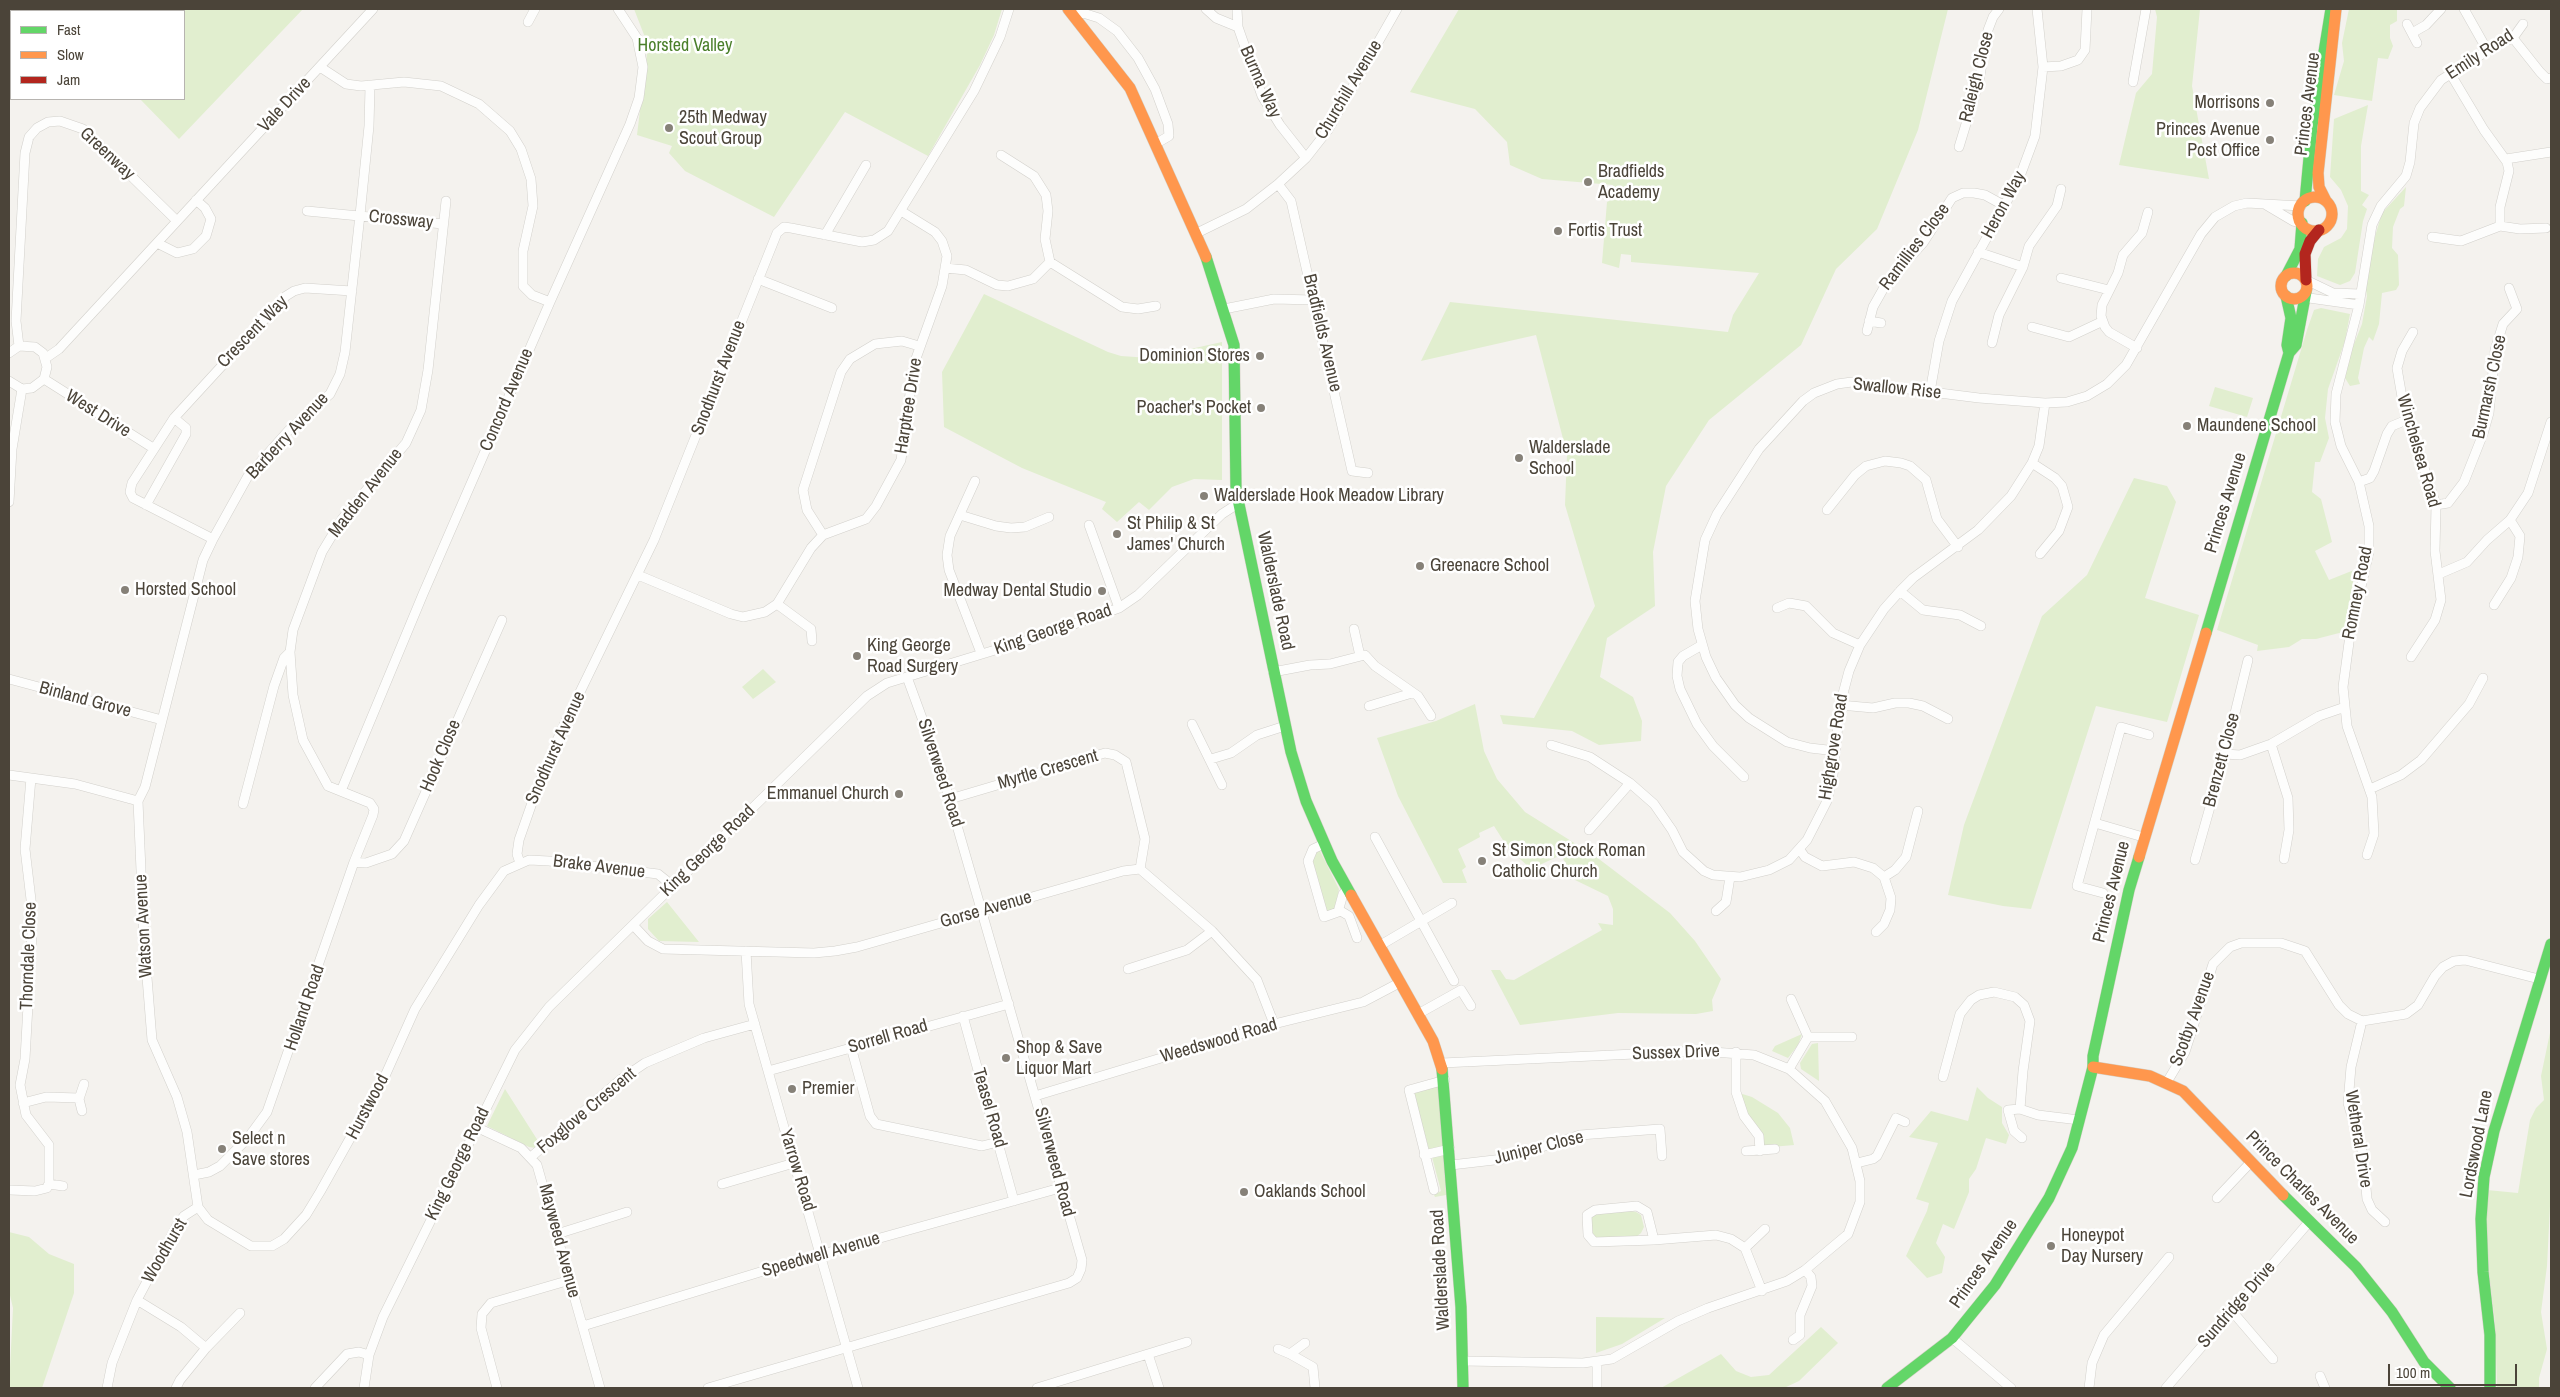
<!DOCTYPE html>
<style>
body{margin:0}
#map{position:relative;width:2560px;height:1397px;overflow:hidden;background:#f4f2ee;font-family:"Archivo Narrow",sans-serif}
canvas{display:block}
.frame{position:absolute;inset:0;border:10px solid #4b4439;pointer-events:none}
.legend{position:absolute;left:10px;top:10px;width:175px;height:90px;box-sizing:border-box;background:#fff;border:1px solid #b7b4b0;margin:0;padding:6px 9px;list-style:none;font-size:15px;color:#4b4439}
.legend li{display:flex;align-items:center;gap:10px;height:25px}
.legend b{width:25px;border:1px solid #b7b4b0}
.scale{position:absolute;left:2388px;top:1364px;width:129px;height:22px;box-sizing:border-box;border:2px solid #4b4439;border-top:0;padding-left:6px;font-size:15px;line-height:18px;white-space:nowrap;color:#4b4439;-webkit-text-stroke:4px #fff;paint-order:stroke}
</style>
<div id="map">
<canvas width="2560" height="1397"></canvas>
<div class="frame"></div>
<ul class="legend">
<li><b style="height:6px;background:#63d668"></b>Fast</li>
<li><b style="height:6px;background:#ff974d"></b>Slow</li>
<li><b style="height:6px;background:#b3261e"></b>Jam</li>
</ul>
<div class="scale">100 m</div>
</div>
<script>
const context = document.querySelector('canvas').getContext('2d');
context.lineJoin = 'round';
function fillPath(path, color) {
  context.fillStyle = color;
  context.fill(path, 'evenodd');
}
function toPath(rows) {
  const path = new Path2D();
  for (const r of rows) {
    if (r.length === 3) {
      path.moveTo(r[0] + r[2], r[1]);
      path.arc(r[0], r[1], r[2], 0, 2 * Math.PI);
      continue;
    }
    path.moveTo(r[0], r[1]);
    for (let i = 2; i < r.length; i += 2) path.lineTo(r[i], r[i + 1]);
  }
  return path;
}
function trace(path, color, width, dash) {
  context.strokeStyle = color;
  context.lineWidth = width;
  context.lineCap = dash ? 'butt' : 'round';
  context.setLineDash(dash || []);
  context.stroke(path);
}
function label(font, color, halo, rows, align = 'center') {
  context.font = font + ' "Archivo Narrow",sans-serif';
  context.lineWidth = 5;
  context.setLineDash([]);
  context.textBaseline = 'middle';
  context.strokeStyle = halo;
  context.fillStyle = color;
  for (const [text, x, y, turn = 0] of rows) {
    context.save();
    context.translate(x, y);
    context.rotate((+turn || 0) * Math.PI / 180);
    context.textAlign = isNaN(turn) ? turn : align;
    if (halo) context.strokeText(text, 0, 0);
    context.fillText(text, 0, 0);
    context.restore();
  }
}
fillPath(toPath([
 [9,9,303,9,179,139,140,99,184,99,184,11,11,11,11,82,9,81],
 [634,9,1002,9,994,35,980,65,928,156,845,112,774,217,685,171,669,153,672,146,637,135,648,45],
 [1459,9,1948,9,1918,130,1877,229,1836,269,1801,345,1709,420,1666,486,1653,552,1655,606,1607,638,1600,677,1633,697,1642,721,1641,741,1599,745,1572,731,1503,724,1500,715,1534,718,1595,606,1565,505,1567,454,1536,335,1421,361,1450,302,1728,332,1733,315,1759,273,1631,262,1631,255,1621,254,1619,268,1602,263,1607,202,1611,200,1613,185,1542,179,1510,165,1507,142,1475,109,1410,92],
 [2155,9,2200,9,2192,86,2209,179,2119,165,2136,93,2152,74,2157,17],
 [2349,9,2397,9,2397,21,2390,25,2390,38,2393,46,2388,59,2378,58,2372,101,2334,95,2344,61,2342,43],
 [2368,105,2361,146,2361,191,2369,195,2362,205,2367,209,2363,221,2355,273,2350,281,2340,285,2317,276,2318,259,2324,247,2341,238,2347,229,2348,206,2341,190,2330,177,2334,119],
 [2406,187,2404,206,2400,209,2393,227,2392,248,2398,255,2399,285,2396,290,2382,293,2379,324,2373,341,2369,337,2364,348,2358,378,2360,384,2350,386,2345,378,2348,359,2362,324,2367,296,2364,279,2376,233,2382,213],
 [984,294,1108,352,1121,356,1150,358,1222,342,1222,480,1194,479,1172,487,1149,510,1139,502,1117,522,1102,509,1106,502,1022,468,944,427,942,372],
 [2321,308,2350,314,2345,341,2328,389,2325,418,2329,438,2320,462,2315,462,2312,492,2321,499,2332,542,2315,551,2329,580,2354,570,2352,594,2343,632,2316,639,2302,639,2289,647,2257,651,2258,645,2217,630,2307,330,2314,310],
 [2215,387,2253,398,2247,417,2209,406],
 [2134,478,2167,486,2176,502,2145,598,2199,615,2167,722,2096,706,2031,909,2003,906,1948,895,1964,825,2042,616,2087,575],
 [763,669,776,682,753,699,742,687],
 [1475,704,1484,751,1497,779,1525,812,1595,856,1670,913,1695,941,1721,979,1712,1000,1713,1011,1696,1014,1618,1013,1520,1025,1491,970,1500,970,1506,979,1514,980,1602,930,1598,923,1613,925,1613,909,1608,896,1575,880,1561,855,1531,869,1508,848,1494,826,1479,833,1480,837,1458,849,1466,867,1462,870,1467,883,1443,883,1398,796,1377,738,1436,721],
 [1319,849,1339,889,1335,909,1326,912,1310,858],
 [667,902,699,942,659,941,648,929,648,919],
 [2551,1028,2551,1186,2547,1266,2541,1312,2547,1349,2539,1378,2539,1388,2497,1388,2495,1322,2485,1241,2487,1190,2518,1193,2530,1120,2536,1108,2544,1100,2541,1076],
 [1802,1034,1798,1045,1788,1058,1772,1051,1775,1046],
 [1818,1043,1819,1081,1801,1069,1800,1063,1812,1044],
 [1438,1085,1443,1149,1429,1150,1413,1091],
 [1977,1087,1988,1098,2002,1107,2002,1123,2009,1135,2006,1144,1986,1138,1976,1169,1969,1179,1969,1192,1954,1229,1943,1224,1936,1243,1945,1257,1942,1273,1927,1278,1906,1256,1927,1211,1929,1203,1916,1199,1938,1143,1909,1137,1931,1111,1968,1121],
 [505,1089,540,1144,536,1148,529,1147,487,1126],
 [1736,1092,1752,1097,1778,1113,1790,1128,1794,1145,1760,1148],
 [1443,1152,1446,1195,1435,1197,1434,1195,1441,1191,1432,1157],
 [1625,1210,1636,1212,1641,1215,1644,1227,1641,1233,1636,1237,1595,1238,1592,1236,1590,1218,1595,1213],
 [9,1232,29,1237,49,1254,74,1264,74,1293,42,1388,9,1388,13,1308,9,1291],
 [1596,1317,1665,1318,1622,1344,1596,1353],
 [1821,1327,1838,1343,1799,1381,1784,1388,1661,1388,1721,1354,1736,1371,1751,1377,1769,1375]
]), '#e1eecf');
const street = toPath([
 [1206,9,1216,18,1238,27],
 [1237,9,1238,27,1262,96,1280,125,1306,158],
 [2464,9,2486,48],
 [1073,16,1083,13,1099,18,1117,31,1138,58,1155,89,1168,124,1169,136,1157,143],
 [528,22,535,9],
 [2407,24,2417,43],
 [2412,33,2426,25,2441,9],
 [2513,38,2540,72,2547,79,2551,78],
 [320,67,346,84,361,86,404,82,441,86,479,104,510,131,521,149,531,179,533,206,523,251,523,286,532,295,550,302],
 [2043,67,2061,66,2078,60,2085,50,2087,9],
 [2450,73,2484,130,2507,162,2509,171,2500,207,2500,226],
 [2133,82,2146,9],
 [370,87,369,126,360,215,345,352,340,374,330,394,288,431,248,476,213,539,203,560,145,787,138,801,144,940,152,1040,177,1097,187,1132,198,1207,208,1220,251,1246,272,1246,284,1239,306,1215,320,1192,385,1076,415,1009,479,905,504,871,529,860,549,861,658,874,673,886],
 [1959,147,1979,81,1988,30,1993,17,1999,9],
 [1001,155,1034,176,1046,195,1048,211,1045,239,1050,262,1122,307,1138,309,1156,306],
 [2506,159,2551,152],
 [1278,184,1291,201,1352,471,1368,473],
 [2266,205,2293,221,2302,223],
 [307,211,443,224],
 [1197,233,1246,209,1278,184,1306,158,1328,130,1397,9],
 [825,235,866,165],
 [2432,237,2461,241,2500,226,2520,229,2546,228],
 [157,243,177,253,193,249,206,236,211,219,205,208,196,200],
 [1978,252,2023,267],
 [945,268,966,270,997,285,1008,286,1033,279,1050,262],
 [2061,278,2109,290],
 [758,279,832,308],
 [2306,280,2333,293,2360,294],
 [2302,297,2359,305],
 [1224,309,1274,299,1313,300],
 [1869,321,1881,323],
 [2032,327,2069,337,2101,322],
 [1867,331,1873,307,1886,284,1923,243,1952,198,1963,193,1974,193,1985,195,2005,206],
 [1992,343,1999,315,2023,267,2029,246,2057,206,2061,189],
 [19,346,16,321,25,153,29,137,37,128,48,122,60,121,83,129,176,220],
 [2137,348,2109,332,2105,327,2101,316,2102,305,2118,273,2123,255,2142,233,2148,212],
 [9,353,19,346,35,347,43,353,47,367,44,379,32,388,22,389,9,381],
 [46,358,59,349,373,9],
 [44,379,153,448],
 [1930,392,1939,341,1952,301,2019,179,2035,136,2043,67,2037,9],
 [2032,463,2055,478,2062,486,2068,507,2059,531,2040,554],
 [975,481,950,536,947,555,949,570,981,653],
 [2359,482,2370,478,2374,471,2387,434,2392,426,2409,419],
 [9,502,12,449,22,389],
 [146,505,186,434,186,428,174,418],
 [2436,505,2448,503,2464,482,2483,434,2489,413,2495,350,2503,324,2517,309,2509,288],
 [1827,510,1855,475,1866,466,1885,461,1901,463,1910,466,1926,480,1937,519,1958,547],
 [960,515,996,526,1011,528,1025,527,1049,517],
 [1089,525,1119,608],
 [823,535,807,510,803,490,841,372,850,359,875,344,902,341,919,346],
 [213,539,133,498,130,492,132,483,174,418,286,296,294,291,305,288,352,291],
 [2439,574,2467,562,2487,540,2510,520,2528,493,2551,422],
 [638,575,731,614,743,617,765,612,777,604,811,548,823,535,866,519,876,506,901,460,914,364,942,286,947,256,942,241,935,232,901,211],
 [1900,591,1923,610,1960,615,1981,626],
 [777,604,811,629,812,641],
 [2494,605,2511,578,2518,557,2520,536,2510,520],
 [1777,608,1789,603,1806,606,1833,633,1860,645],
 [1354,629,1360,656],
 [1702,645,1683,656,1678,662,1677,676,1680,689,1697,724,1713,746,1744,777],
 [2411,657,2435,620,2441,600,2435,551,2436,505,2403,403,2397,368,2402,351,2413,332],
 [1273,672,1310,665,1330,664,1365,655,1375,666,1418,696,1431,716],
 [9,679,162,720],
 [1840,705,1873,708,1895,703,1909,703,1923,706,1948,719],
 [1369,706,1412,693],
 [1192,724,1222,785],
 [2271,744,2288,798,2289,830,2284,859],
 [1551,745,1590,757,1630,783,1654,804,1672,830,1683,852,1704,871,1713,875,1740,877,1769,870,1789,860,1807,840,1827,801,1833,775,1840,705,1849,671,1860,645,1884,609,1900,591,1913,578,1978,530,2011,496,2032,463,2039,446,2045,403],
 [1836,751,1810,748,1787,742,1749,718,1735,705,1716,678,1706,657,1698,629,1695,601,1705,540,1717,514,1759,449,1803,401,1814,393,1837,384,1852,382,1979,398,2045,403,2067,402,2087,396,2107,384,2126,365,2201,234,2215,217,2234,206,2247,203,2301,206],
 [2225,754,2240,755,2271,744,2319,716,2345,707],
 [1211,759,1231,753,1257,735,1285,726],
 [9,775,75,784,138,801],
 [2370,789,2401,775,2421,760,2469,704,2483,678],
 [341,791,423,594,550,302,630,124,639,98,643,67,637,38,618,9],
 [950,799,1105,753,1115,755,1126,762,1145,839,1140,869],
 [243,804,274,686,284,658,290,652,293,630,322,552,342,519,406,443,421,410,428,370,446,201],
 [2095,823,2143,837],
 [1589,830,1630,783],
 [1375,837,1454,981],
 [1324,844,1313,849,1308,861,1324,917,1338,912,1343,894,1348,889],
 [1800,850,1805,857,1822,866,1854,862,1873,868,1884,877,1891,898,1890,910,1884,924,1876,932],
 [2367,855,2374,834,2372,797,2347,726,2343,687,2350,635,2369,552,2369,526,2359,482,2341,446,2335,422,2336,394,2359,305,2372,225,2381,206,2406,176,2410,162,2414,123,2420,108,2441,80,2484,53,2486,48,2513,38,2523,24],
 [2195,860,2225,754,2248,660],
 [354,862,366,863,392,854,404,841,502,620],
 [520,863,517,854,519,840,539,783,562,729,654,540,777,233,784,227,791,228,862,242,874,240,888,231,974,91,1000,37,1009,9],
 [1884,877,1895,870,1906,857,1918,811],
 [2103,893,2077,886,2121,727,2149,735],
 [1339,910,1349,916,1357,938],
 [1716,911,1726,902,1730,877],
 [633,925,648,941,663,949,814,953,835,951,857,947,1123,871,1140,869,1212,931,1257,980,1274,1024],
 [1379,946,1452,903],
 [746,951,749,1004,858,1388],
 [1128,969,1187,950,1212,931],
 [1791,999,1808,1037,1852,1037],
 [1418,1014,1461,990,1471,1006],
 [963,1016,1014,1201],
 [2362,1021,2351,1067,2348,1103,2363,1154,2367,1199,2372,1210,2385,1222],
 [851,1047,870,1116,876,1124,982,1146,998,1142],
 [1736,1052,1736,1092,1744,1116,1759,1136,1760,1151],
 [1442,1063,1699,1051,1754,1055,1789,1069,1825,1101,1852,1148,1860,1181,1860,1202,1848,1234,1805,1270,1787,1281,1708,1308,1678,1321,1612,1359,1583,1363,1463,1361],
 [1789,1069,1808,1037],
 [768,1071,1009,1004],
 [1943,1077,1960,1014,1971,1000,1979,995,1994,992,2015,997,2024,1005,2030,1021,2023,1071,2020,1109,2038,1115,2079,1120],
 [2167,1082,2185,1052,2213,964,2230,947,2241,943,2281,943,2305,951,2339,1005,2348,1014,2362,1021,2406,1014,2418,1005,2435,976,2443,967,2454,961,2465,960,2539,979],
 [1035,1096,1274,1024,1363,1002,1399,983],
 [23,1103,46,1097,79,1098],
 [2020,1109,2008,1110,2014,1131,2022,1138],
 [82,1111,79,1099,84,1084],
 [476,1127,521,1148,537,1165,600,1388],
 [1746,1151,1775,1149],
 [1424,1155,1450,1149],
 [531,1157,620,1080,645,1063,704,1038,755,1024],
 [1857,1163,1873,1159,1877,1156,1896,1118,1905,1122],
 [1451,1165,1503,1159,1580,1135,1660,1129,1662,1156],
 [194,1175,209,1172,220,1166,248,1138,267,1112,354,862,373,815,374,809,370,803,328,786,303,740,293,695,290,652],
 [49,1184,63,1186],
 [722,1184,794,1163],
 [10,1190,35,1191,47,1188,49,1183,49,1145,26,1115,20,1085,25,1059,32,933,32,908,25,849,31,778],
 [1434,1190,1409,1090,1445,1080],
 [2217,1198,2251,1162],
 [557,1234,627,1212],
 [1654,1240,1594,1242,1588,1235,1587,1215,1595,1210,1637,1206,1647,1212,1654,1240,1716,1235,1731,1239,1745,1248,1762,1291],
 [1745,1248,1765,1229],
 [137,1300,181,1327,206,1348],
 [2231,1310,2273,1359],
 [583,1326,783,1265,1060,1188],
 [1952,1338,2011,1388],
 [1793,1340,1800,1335,1800,1315,1812,1286,1811,1277,1805,1270],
 [1278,1349,1290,1354,1305,1343],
 [1148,1354,1159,1388],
 [1290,1354,1313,1367,1315,1388],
 [2320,1376,2325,1388],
 [107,1388,112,1363,137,1300,176,1227,184,1216,198,1207],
 [176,1388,180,1380,206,1348,240,1313],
 [315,1388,347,1354,359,1352,369,1355],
 [364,1388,369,1355,383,1317,515,1050,549,1007,867,696,887,683,1041,636,1119,608,1138,595,1222,514,1239,503],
 [497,1388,481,1328,482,1314,491,1303,570,1280],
 [708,1388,1069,1283,1077,1278,1081,1269,1082,1260,941,770,907,677],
 [1037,1388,1187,1342],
 [1597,1388,1597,1363],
 [2089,1388,2092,1363,2104,1335,2169,1257],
 [2166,1388,2309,1222]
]);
const fast = toPath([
 [2305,201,2312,126,2331,9],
 [1206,257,1234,345,1236,490,1291,752,1306,801,1332,861,1351,895],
 [2286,276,2300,249,2302,223],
 [2286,296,2291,318,2287,345,2289,353],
 [2206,633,2289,353,2296,345,2306,292],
 [1442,1069,1461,1307,1463,1388],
 [2283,1195,2356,1267,2392,1312,2424,1362,2450,1388],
 [1887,1388,1952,1338,1995,1285,2049,1198,2072,1148,2093,1067,2093,1056,2129,890,2139,857],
 [2490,1388,2490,1335,2483,1272,2481,1219,2484,1177,2494,1131,2551,944]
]);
const slow = toPath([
 [1068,9,1130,88,1206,257],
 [2315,214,17],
 [2326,201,2319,187,2318,173,2336,9],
 [2294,286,13],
 [2139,857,2206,633],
 [1351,895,1433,1041,1442,1069],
 [2093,1067,2150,1076,2183,1091,2283,1195]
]);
const jam = toPath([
 [2306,280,2305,254,2310,241,2319,230]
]);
trace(street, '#d2d0cb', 10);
trace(fast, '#d3cfc5', 12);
trace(slow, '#d3cfc5', 12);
trace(jam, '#d3cfc5', 12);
trace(street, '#fdfdfc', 9);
trace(fast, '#63d668', 11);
trace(slow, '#ff974d', 11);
trace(jam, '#b3261e', 11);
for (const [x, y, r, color] of [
 [2270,103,5,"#868178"],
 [669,128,5,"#868178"],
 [2270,140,5,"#868178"],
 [1588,182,5,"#868178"],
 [1558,231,5,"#868178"],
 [1260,356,5,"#868178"],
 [1261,408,5,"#868178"],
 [2187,426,5,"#868178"],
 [1519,458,5,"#868178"],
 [1204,496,5,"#868178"],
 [1117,534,5,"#868178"],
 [1420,566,5,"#868178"],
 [125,590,5,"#868178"],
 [1102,591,5,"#868178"],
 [857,656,5,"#868178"],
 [899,794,5,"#868178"],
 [1482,861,5,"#868178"],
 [1006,1058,5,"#868178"],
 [792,1089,5,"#868178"],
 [222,1149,5,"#868178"],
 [1244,1192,5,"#868178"],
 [2051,1246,5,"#868178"]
]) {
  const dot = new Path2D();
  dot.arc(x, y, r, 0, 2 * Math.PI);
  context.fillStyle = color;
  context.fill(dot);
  trace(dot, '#fff', 2);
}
label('18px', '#4a7f2a', '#fff', [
 ["Horsted Valley",685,46]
]);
label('18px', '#4b4439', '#fff', [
 ["Emily Road",2480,55,-33],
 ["Raleigh Close",1977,77,-76],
 ["Burma Way",1260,82,66],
 ["Churchill Avenue",1349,90,-59],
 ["Princes Avenue",2308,104,-83],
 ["Vale Drive",285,105,-47],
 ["Greenway",107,154,43],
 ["Heron Way",2004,205,-62],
 ["Crossway",401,220,6],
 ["Ramillies Close",1915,247,-53],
 ["Crescent Way",253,332,-46],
 ["Bradfields Avenue",1322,333,77],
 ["Snodhurst Avenue",719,378,-69],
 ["Burmarsh Close",2490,387,-78],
 ["Swallow Rise",1897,389,6],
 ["Concord Avenue",507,400,-67],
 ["Harptree Drive",909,406,-81],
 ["West Drive",98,414,32],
 ["Barberry Avenue",288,436,-47],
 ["Winchelsea Road",2418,451,74],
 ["Madden Avenue",366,493,-52],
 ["Princes Avenue",2226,503,-73],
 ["Walderslade Road",1275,591,78],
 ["Romney Road",2358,593,-79],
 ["King George Road",1053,630,-19],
 ["Binland Grove",85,700,15],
 ["Highgrove Road",1834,747,-81],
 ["Snodhurst Avenue",556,748,-66],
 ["Hook Close",441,756,-67],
 ["Brenzett Close",2222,760,-75],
 ["Myrtle Crescent",1048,770,-16],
 ["Silverweed Road",940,773,72],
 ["King George Road",708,851,-44],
 ["Brake Avenue",599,867,7],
 ["Princes Avenue",2112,892,-76],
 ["Gorse Avenue",986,910,-16],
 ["Watson Avenue",144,926,-93],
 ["Thorndale Close",29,956,-88],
 ["Holland Road",305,1008,-71],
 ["Scotby Avenue",2193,1019,-70],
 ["Sorrell Road",888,1037,-16],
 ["Weedswood Road",1219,1041,-16],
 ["Sussex Drive",1676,1053,-2],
 ["Hurstwood",368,1107,-62],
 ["Teasel Road",989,1108,74],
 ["Foxglove Crescent",587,1111,-40],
 ["Wetheral Drive",2358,1139,81],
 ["Lordswood Lane",2477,1144,-79],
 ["Juniper Close",1539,1148,-14],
 ["Silverweed Road",1054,1162,75],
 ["King George Road",458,1164,-64],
 ["Yarrow Road",797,1170,73],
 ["Prince Charles Avenue",2302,1188,45],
 ["Mayweed Avenue",559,1241,75],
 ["Woodhurst",165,1251,-60],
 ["Speedwell Avenue",821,1255,-16],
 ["Princes Avenue",1984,1264,-55],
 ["Walderslade Road",1441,1270,-93],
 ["Sundridge Drive",2237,1305,-49]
]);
label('18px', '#4b4439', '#fff', [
 ["Morrisons",2260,103,"right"],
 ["25th Medway",679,118],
 ["Scout Group",679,139],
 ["Princes Avenue",2260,130,"right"],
 ["Post Office",2260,151,"right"],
 ["Bradfields",1598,172],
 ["Academy",1598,193],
 ["Fortis Trust",1568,231],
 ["Dominion Stores",1250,356,"right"],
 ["Poacher's Pocket",1251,408,"right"],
 ["Maundene School",2197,426],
 ["Walderslade",1529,448],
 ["School",1529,469],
 ["Walderslade Hook Meadow Library",1214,496],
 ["St Philip & St",1127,524],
 ["James' Church",1127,545],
 ["Greenacre School",1430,566],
 ["Horsted School",135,590],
 ["Medway Dental Studio",1092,591,"right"],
 ["King George",867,646],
 ["Road Surgery",867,667],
 ["Emmanuel Church",889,794,"right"],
 ["St Simon Stock Roman",1492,851],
 ["Catholic Church",1492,872],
 ["Shop & Save",1016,1048],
 ["Liquor Mart",1016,1069],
 ["Premier",802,1089],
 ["Select n",232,1139],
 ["Save stores",232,1160],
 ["Oaklands School",1254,1192],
 ["Honeypot",2061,1236],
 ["Day Nursery",2061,1257]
], 'left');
</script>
